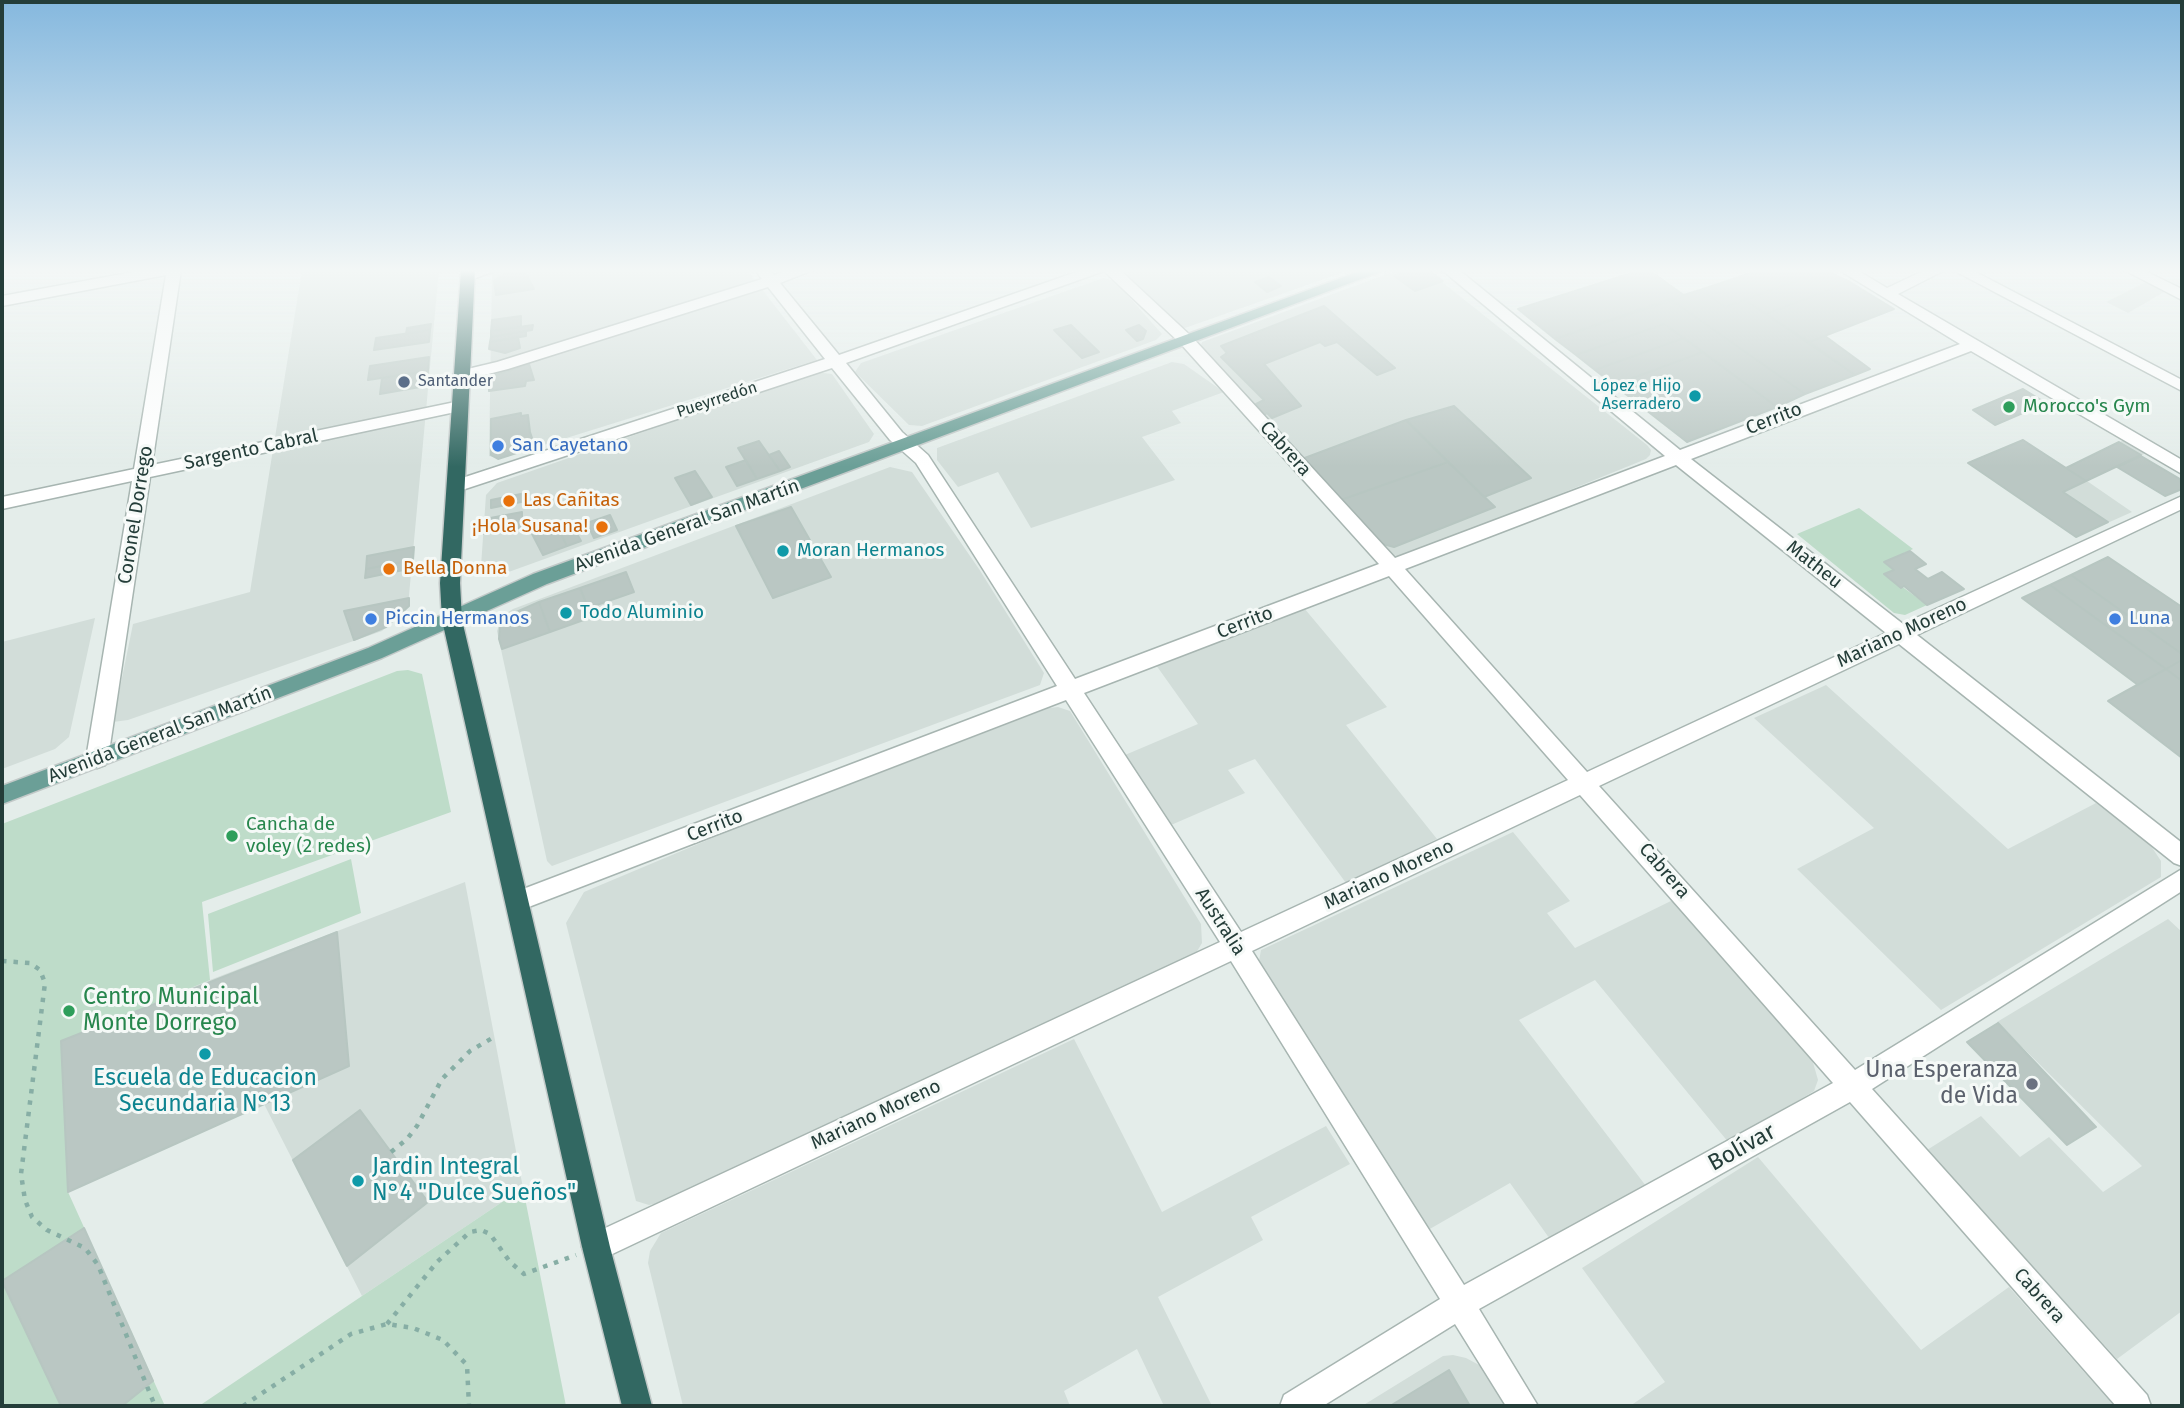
<!DOCTYPE html>
<meta charset="utf-8">
<style>
body{margin:0}
#map{position:relative;width:2184px;height:1408px;overflow:hidden;background:#e4edea;font-family:"Fira Sans",sans-serif}
canvas{display:block}
.frame{position:absolute;inset:0;border:4px solid #243d39;pointer-events:none}
</style>
<div id="map">
<canvas width="2184" height="1408"></canvas>
<div class="frame"></div>
</div>
<script>
const context = document.querySelector('canvas').getContext('2d');
context.lineJoin = 'round';
function fillPath(path, color) {
  context.fillStyle = color;
  context.fill(path, 'evenodd');
}
function toPath(rows) {
  const path = new Path2D();
  for (const r of rows) {
    path.moveTo(r[0], r[1]);
    for (let i = 2; i < r.length; i += 2) path.lineTo(r[i], r[i + 1]);
  }
  return path;
}
function trace(path, color, width, dash) {
  context.strokeStyle = color;
  context.lineWidth = width;
  context.lineCap = dash ? 'butt' : 'round';
  context.setLineDash(dash || []);
  context.stroke(path);
}
function label(font, color, halo, rows, align = 'center') {
  context.font = font + ' "Fira Sans",sans-serif';
  context.lineWidth = 6;
  context.setLineDash([]);
  context.textBaseline = 'middle';
  context.strokeStyle = halo;
  context.fillStyle = color;
  for (const [text, x, y, turn = 0] of rows) {
    context.save();
    context.translate(x, y);
    context.rotate((+turn || 0) * Math.PI / 180);
    context.textAlign = isNaN(turn) ? turn : align;
    if (halo) context.strokeText(text, 0, 0);
    context.fillText(text, 0, 0);
    context.restore();
  }
}
fillPath(toPath([
 [302,270,439,270,408,606,382,631,128,720,113,722,133,624,250,592],
 [492,270,747,270,817,360,499,459,489,456],
 [1116,270,1350,270,1185,328,1176,326],
 [1398,270,1427,270,1647,445,1651,450,1650,455,1646,459,1400,559,1392,559,1200,348,1202,342],
 [1103,278,1115,281,1162,334,1156,340,922,426,909,425,855,372,861,363],
 [2146,282,2166,291,2128,313,2106,302],
 [1172,362,1184,364,1224,392,1172,411,1181,423,1142,437,1175,480,1031,528,998,472,958,487,937,460,937,448],
 [815,372,832,374,874,434,869,442,503,574,481,566,486,495,497,483],
 [2023,440,2066,468,2124,440,2146,453,2087,481,2132,512,2076,537,1968,463],
 [890,467,912,472,979,569,1044,673,1040,685,552,866,547,861,497,631,502,616,513,609],
 [1304,608,1387,707,1346,725,1437,839,1346,883,1255,759,1228,770,1245,793,1171,825,1125,755,1198,724,1156,665],
 [95,618,69,737,55,749,2,769,2,642],
 [1826,685,2008,849,2096,803,2149,843,2161,861,2161,877,1941,1010,1797,869,1874,828,1754,718],
 [1058,707,1070,711,1201,924,1202,943,1196,953,659,1203,649,1205,636,1201,566,923,584,892,729,831,1049,708],
 [1513,832,1570,901,1547,913,1575,948,1675,899,1810,1052,1818,1080,1814,1091,1729,1143,1595,980,1519,1020,1646,1186,1552,1242,1510,1183,1428,1230,1259,967,1259,961,1261,950],
 [465,882,523,1188,362,1296,264,1104,68,1192,61,1041,210,980],
 [2168,919,2182,932,2182,1311,2117,1359,1927,1150,1981,1116,2020,1157,2049,1137,2103,1192,2142,1166,1997,1022],
 [1074,1039,1162,1212,1326,1126,1350,1164,1251,1217,1263,1240,1158,1297,1212,1406,1164,1406,1137,1349,1064,1391,1070,1406,683,1406,648,1263,650,1251,661,1233],
 [1758,1157,1921,1350,2009,1287,2114,1406,1630,1406,1665,1382,1582,1268],
 [1453,1355,1466,1358,1481,1366,1507,1406,1362,1406,1443,1356]
]), '#d2ddd9');
fillPath(toPath([
 [1859,508,1913,549,1884,562,1894,570,1885,574,1927,605,1905,615,1894,613,1797,534],
 [408,670,422,674,451,812,202,902,210,980,61,1042,68,1192,165,1406,2,1406,2,824,397,671],
 [351,859,361,913,213,972,208,914],
 [523,1188,566,1406,199,1406,362,1296]
]), '#bedcc9');
const building = toPath([
 [524,270,534,289,496,295,494,281,505,273,524,270],
 [1408,270,1428,270,1443,281,1415,291,1394,276,1408,270],
 [1641,270,1649,270,1685,296,1555,339,1518,309,1641,270],
 [1760,270,1825,270,1725,307,1700,290,1760,270],
 [1825,270,1850,282,1766,314,1745,300,1825,270],
 [1269,277,1281,286,1267,292,1255,282,1269,277],
 [1850,282,1894,309,1809,342,1766,314,1850,282],
 [1700,290,1725,307,1745,300,1855,375,1805,394,1670,299,1700,290],
 [1670,299,1805,394,1777,407,1664,324,1576,355,1555,339,1670,299],
 [1324,306,1395,368,1377,375,1337,342,1325,346,1320,342,1264,364,1301,406,1272,418,1267,413,1264,415,1256,404,1264,400,1221,357,1227,353,1221,346,1324,306],
 [521,316,521,327,491,331,492,320,521,316],
 [431,324,430,330,406,334,407,328,431,324],
 [1664,324,1684,338,1595,370,1576,355,1664,324],
 [533,325,532,330,491,337,491,331,533,325],
 [1071,325,1074,328,1099,352,1082,358,1054,330,1071,325],
 [1139,325,1146,331,1143,339,1137,341,1126,330,1139,325],
 [430,330,429,342,374,350,376,338,430,330],
 [526,331,526,336,490,342,491,337,526,331],
 [1825,336,1870,369,1855,375,1809,342,1825,336],
 [518,337,520,348,505,353,489,349,490,342,518,337],
 [1684,338,1703,352,1614,385,1595,370,1684,338],
 [1703,352,1777,407,1687,442,1614,385,1703,352],
 [429,357,428,371,368,380,370,366,429,357],
 [529,364,534,380,526,381,525,386,489,391,489,377,529,364],
 [428,371,426,386,380,394,382,378,428,371],
 [2023,389,2046,403,1995,425,1973,410,2023,389],
 [1454,406,1531,478,1484,497,1406,420,1454,406],
 [521,413,521,416,528,415,530,432,535,447,498,459,491,455,491,419,521,413],
 [1406,420,1448,462,1341,500,1302,459,1406,420],
 [2023,440,2086,481,2063,492,2108,522,2076,537,1968,463,2023,440],
 [759,441,780,471,757,479,738,448,759,441],
 [2119,442,2141,455,2086,481,2066,468,2119,442],
 [779,451,790,467,780,471,769,455,779,451],
 [2141,456,2180,479,2182,489,2165,496,2117,467,2141,456],
 [746,460,757,479,737,486,726,467,746,460],
 [1448,462,1495,507,1394,547,1379,543,1341,500,1448,462],
 [695,471,712,497,691,505,675,478,695,471],
 [526,493,526,501,491,508,491,500,526,493],
 [791,507,831,577,773,598,736,526,791,507],
 [522,512,522,528,484,534,485,519,522,512],
 [610,515,617,530,594,538,587,523,610,515],
 [554,521,567,546,543,555,530,530,554,521],
 [572,525,581,541,567,546,559,530,572,525],
 [414,547,413,560,366,569,367,556,414,547],
 [1910,551,1926,564,1915,569,1928,579,1942,572,1964,589,1927,605,1904,586,1901,588,1884,574,1894,570,1884,562,1910,551],
 [2108,557,2182,607,2182,654,2071,575,2108,557],
 [413,560,413,568,365,578,366,569,413,560],
 [626,572,634,592,588,608,580,588,626,572],
 [2071,575,2182,654,2182,660,2166,669,2050,585,2071,575],
 [2050,585,2166,669,2138,685,2022,598,2050,585],
 [580,588,592,617,550,632,539,602,580,588],
 [409,598,409,606,386,627,354,640,344,611,409,598],
 [539,602,550,632,502,649,499,639,500,625,505,617,539,602],
 [2182,660,2182,681,2166,669,2182,660],
 [2166,669,2182,681,2182,758,2108,701,2166,669],
 [337,932,349,1066,68,1192,61,1041,337,932],
 [1998,1023,2096,1127,2067,1145,1967,1042,1998,1023],
 [360,1110,428,1202,347,1266,293,1160,360,1110],
 [84,1228,153,1381,122,1406,61,1406,2,1281,84,1228],
 [1449,1370,1470,1406,1390,1406,1449,1370]
]);
fillPath(building, '#bac7c3');
trace(building, '#b7c6c1', 2);
const minor = toPath([
 [144,270,181,270,152,465,460,401,468,406,460,411,150,477,108,759,105,765,97,768,89,765,86,759,132,481,2,509,2,497,134,469,166,275,2,306,2,296,144,270],
 [472,270,497,270,473,279,463,279,460,276,463,273,472,270],
 [755,270,770,270,774,275,790,270,813,270,780,283,839,355,1082,270,1120,270,1192,337,1395,558,1665,456,1442,270,1459,270,1680,450,1960,344,1839,270,1857,270,1887,288,1925,270,1945,270,1898,294,2182,460,2182,474,1971,351,1691,459,1903,624,2182,496,2182,509,1917,635,2182,843,2182,866,2174,863,1899,644,1599,786,1855,1070,2182,869,2182,891,1872,1089,2147,1395,2151,1406,2116,1406,1850,1102,1479,1309,1538,1406,1506,1406,1455,1324,1323,1406,1280,1406,1284,1395,1440,1299,1231,961,606,1257,596,1261,586,1257,582,1247,586,1237,1220,942,1066,700,526,908,518,911,510,908,506,901,510,894,1057,686,916,463,890,440,832,368,462,490,450,490,447,486,450,482,825,359,768,287,508,369,461,381,453,376,455,372,497,362,762,279,755,270],
 [1104,271,1180,343,1379,564,1075,679,928,455,902,432,846,363,1104,271],
 [1676,465,1886,633,1587,772,1405,569,1676,465],
 [1389,576,1568,780,1241,932,1084,693,1389,576],
 [1580,795,1833,1083,1464,1285,1252,951,1580,795],
 [1953,270,1972,270,2182,380,2182,391,1953,270],
 [2124,270,2143,270,2182,289,2182,300,2124,270]
]);
const major = toPath([
 [1363,270,1385,270,547,584,382,658,2,804,2,786,368,648,533,574,1363,270]
]);
const highway = toPath([
 [461,270,475,270,460,583,462,620,610,1247,652,1406,622,1406,582,1247,442,620,440,583,461,270]
]);
trace(minor, '#a7b5b1', 3);
trace(major, '#c2c9c8', 3);
trace(highway, '#c2c9c8', 3);
trace(toPath([
 [2,961,30,963,40,970,45,983,21,1174,25,1200,32,1217,47,1230,85,1248,98,1265,155,1406],
 [391,1152,407,1139,417,1126,442,1079,470,1051,494,1037],
 [387,1324,437,1262,470,1232,481,1230,490,1234,510,1262,524,1274,576,1255],
 [243,1406,351,1334,387,1324,413,1328,443,1340,467,1365,469,1406]
]), '#87aea5', 4.5, [4.5, 7]);
fillPath(minor, '#fff');
fillPath(major, '#6b9f97');
fillPath(highway, '#326862');
const sky = context.createLinearGradient(0, 0, 0, 467);
sky.addColorStop(0, '#85b8de');
sky.addColorStop(0.58, '#f3f7f6');
sky.addColorStop(1, '#f3f7f600');
context.fillStyle = sky;
context.fillRect(0, 0, 2184, 467);
for (const [x, y, r, color] of [
 [404,382,7,"#5c6f8a"],
 [1695,396,7,"#0f9aa8"],
 [2009,407,7,"#2e9e5b"],
 [498,446,7,"#3f7fe0"],
 [509,501,7,"#e8710a"],
 [602,527,7,"#e8710a"],
 [783,551,7,"#0f9aa8"],
 [389,569,7,"#e8710a"],
 [566,613,7,"#0f9aa8"],
 [371,619,7,"#3f7fe0"],
 [2115,619,7,"#3f7fe0"],
 [232,836,7,"#2e9e5b"],
 [69,1011,7,"#2e9e5b"],
 [205,1054,7,"#0f9aa8"],
 [2032,1084,7,"#6b7280"],
 [358,1181,7,"#0f9aa8"]
]) {
  const dot = new Path2D();
  dot.arc(x, y, r, 0, 2 * Math.PI);
  context.fillStyle = color;
  context.fill(dot);
  trace(dot, '#f5f9f7', 2.5);
}
label('16px', '#4e5e75', '#f5f9f7', [
 ["Santander",418,382]
], 'left');
label('16px', '#0d838f', '#f5f9f7', [
 ["López e Hijo",1681,387],
 ["Aserradero",1681,405]
], 'right');
label('16px', '#243d39', '#f5f9f7', [
 ["Pueyrredón",717,400,-18]
]);
label('19px', '#27864d', '#f5f9f7', [
 ["Morocco's Gym",2023,407],
 ["Cancha de",246,825],
 ["voley (2 redes)",246,847]
], 'left');
label('19px', '#243d39', '#f5f9f7', [
 ["Cerrito",1774,419,-21],
 ["Cabrera",1285,449,48],
 ["Sargento Cabral",251,450,-12],
 ["Coronel Dorrego",136,515,-81],
 ["Avenida General San Martín",687,526,-20],
 ["Matheu",1814,565,38],
 ["Cerrito",1245,623,-21],
 ["Mariano Moreno",1902,633,-25],
 ["Avenida General San Martín",160,735,-21],
 ["Cerrito",715,826,-21],
 ["Cabrera",1664,871,49],
 ["Mariano Moreno",1389,875,-25],
 ["Australia",1220,922,57],
 ["Mariano Moreno",876,1115,-25],
 ["Cabrera",2039,1296,48]
]);
label('19px', '#366cbe', '#f5f9f7', [
 ["San Cayetano",512,446],
 ["Piccin Hermanos",385,619],
 ["Luna",2129,619]
], 'left');
label('19px', '#c56008', '#f5f9f7', [
 ["Las Cañitas",523,501],
 ["¡Hola Susana!",588,527,"right"],
 ["Bella Donna",403,569]
], 'left');
label('19px', '#0d838f', '#f5f9f7', [
 ["Moran Hermanos",797,551],
 ["Todo Aluminio",580,613]
], 'left');
label('23px', '#27864d', '#f5f9f7', [
 ["Centro Municipal",83,998],
 ["Monte Dorrego",83,1024]
], 'left');
label('23px', '#5b616d', '#f5f9f7', [
 ["Una Esperanza",2018,1071],
 ["de Vida",2018,1097]
], 'right');
label('23px', '#0d838f', '#f5f9f7', [
 ["Escuela de Educacion",205,1079],
 ["Secundaria N°13",205,1105],
 ["Jardin Integral",372,1168,"left"],
 ["N°4 \"Dulce Sueños\"",372,1194,"left"]
]);
label('23px', '#243d39', '#f5f9f7', [
 ["Bolívar",1742,1148,-29]
]);
</script>
